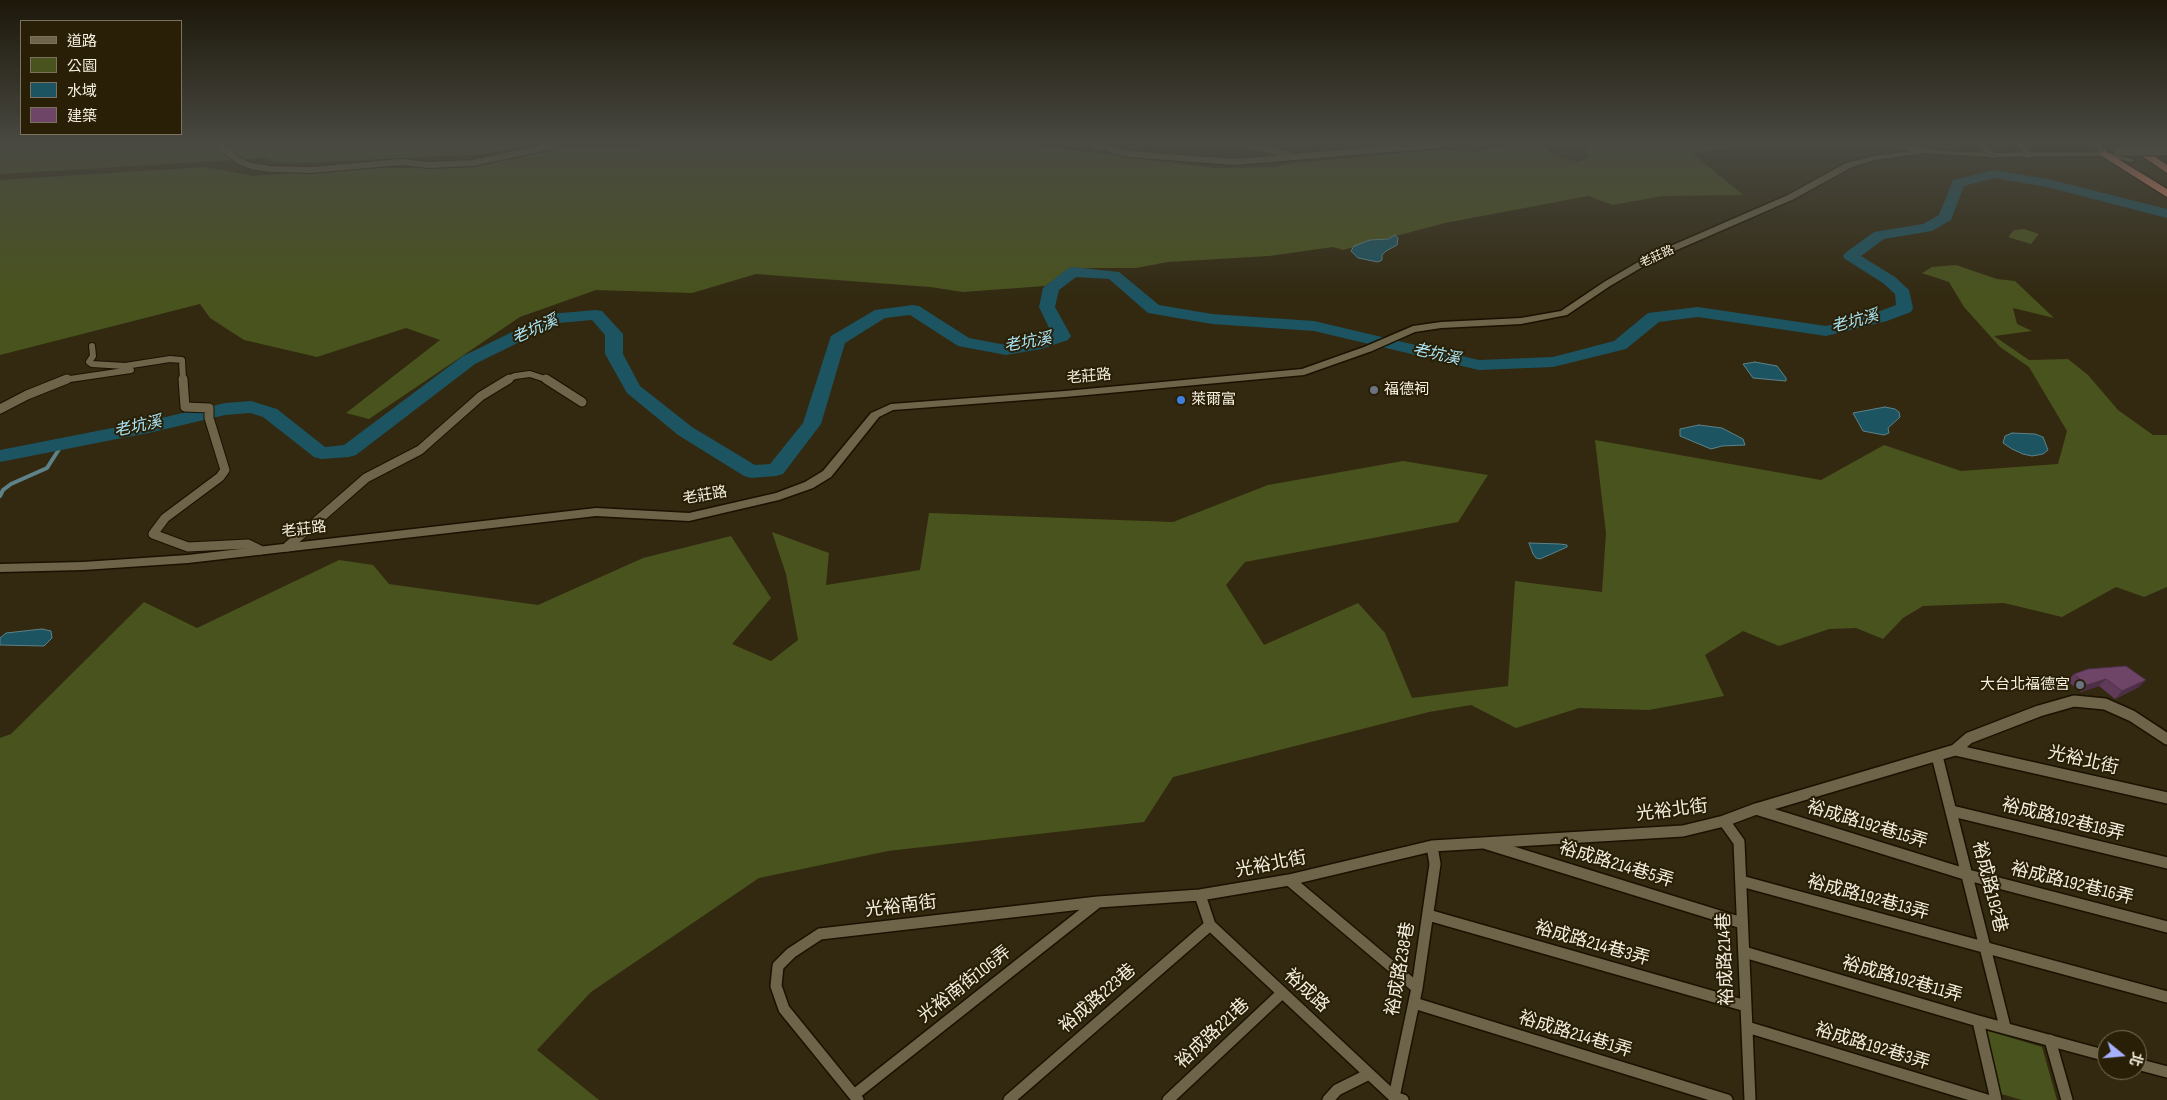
<!DOCTYPE html>
<meta charset="utf-8">
<style>
body{margin:0}
#map{position:relative;width:2167px;height:1100px;overflow:hidden;background:#322910;font-family:"Sofia Sans Condensed","Noto Sans TC",sans-serif}
canvas{display:block}
.legend{position:absolute;left:20px;top:20px;width:162px;height:115px;box-sizing:border-box;background:#281f06;border:1px solid #7a725d;margin:0;padding:6px 9px;list-style:none;font-size:15px;color:#f4eedf}
.legend li{display:flex;align-items:center;gap:10px;height:25px}
.legend b{width:25px;border:1px solid #7a725d}
.north{position:absolute;left:2097px;top:1030px;width:50px;height:50px;box-sizing:border-box;background:#281f06;border:1px solid #7a725d;border-radius:50%;rotate:107deg;font-size:14px;font-weight:700;line-height:20px;text-align:center;color:#f4eedf}
.north::after{content:'';display:block;margin:auto;width:18px;height:22px;background:#a6b1fc;clip-path:polygon(50% 0,100% 100%,50% 72%,0 100%)}
</style>
<div id="map">
<canvas width="2167" height="1100"></canvas>
<ul class="legend">
<li><b style="height:6px;background:#6d6449"></b>道路</li>
<li><b style="height:14px;background:#49531d"></b>公園</li>
<li><b style="height:14px;background:#1c5462"></b>水域</li>
<li><b style="height:14px;background:#6e4467"></b>建築</li>
</ul>
<div class="north">北</div>
</div>
<script>
const context = document.querySelector('canvas').getContext('2d');
context.lineJoin = 'round';
function fillPath(path, color) {
  context.fillStyle = color;
  context.fill(path, 'evenodd');
}
function toPath(rows) {
  const path = new Path2D();
  for (const r of rows) {
    path.moveTo(r[0], r[1]);
    for (let i = 2; i < r.length; i += 2) path.lineTo(r[i], r[i + 1]);
  }
  return path;
}
function trace(path, color, width, dash) {
  context.strokeStyle = color;
  context.lineWidth = width;
  context.lineCap = dash ? 'butt' : 'round';
  context.setLineDash(dash || []);
  context.stroke(path);
}
function label(font, color, halo, rows, align = 'center') {
  context.font = font + ' "Sofia Sans Condensed","Noto Sans TC",sans-serif';
  context.lineWidth = 4;
  context.setLineDash([]);
  context.textBaseline = 'middle';
  context.strokeStyle = halo;
  context.fillStyle = color;
  for (const [text, x, y, turn = 0] of rows) {
    context.save();
    context.translate(x, y);
    context.rotate((+turn || 0) * Math.PI / 180);
    context.textAlign = isNaN(turn) ? turn : align;
    if (halo) context.strokeText(text, 0, 0);
    context.fillText(text, 0, 0);
    context.restore();
  }
}
fillPath(toPath([
 [0,145,525,145,486,154,300,163,274,162,267,158,0,174],
 [640,145,1032,145,1216,168,1274,167,1291,163,1441,150,1478,152,1507,145,1543,145,1550,154,1577,162,1589,158,1585,145,1755,145,1692,153,1743,195,1662,196,1613,205,1588,196,1445,223,1343,250,1333,247,1269,256,1168,262,1136,268,1071,268,1045,286,963,292,930,287,756,274,692,293,596,290,520,317,369,419,346,413,440,340,406,328,317,357,244,340,210,318,200,304,0,355,0,180,205,167,253,176,358,168,465,168,564,148,639,149],
 [2024,229,2039,234,2031,244,2008,237,2014,230],
 [1956,265,1997,279,2015,281,2054,318,2013,308,2017,324,2032,331,1994,336,2029,360,2068,359,2088,375,2118,410,2153,435,2167,435,2167,587,2144,597,2116,587,2062,617,2004,603,1923,606,1903,618,1883,639,1856,628,1829,629,1779,646,1743,631,1705,655,1724,696,1649,710,1579,708,1516,728,1471,705,1429,712,1173,777,1144,822,888,851,759,878,591,992,537,1050,599,1100,0,1100,0,738,11,734,144,602,197,628,339,560,373,565,389,584,538,605,643,558,731,536,771,598,732,644,771,661,798,640,786,574,772,532,829,553,826,585,920,570,929,513,1173,522,1268,485,1403,461,1488,475,1458,522,1245,562,1226,585,1264,645,1358,603,1385,633,1412,698,1508,686,1515,581,1602,592,1606,533,1595,440,1821,480,1884,445,1961,471,2058,464,2067,431,2029,367,2000,347,1964,307,1949,282,1922,273,1932,267],
 [1985,1030,2042,1047,2057,1100,2022,1100,1998,1093]
]), '#49531d');
const water = toPath([
 [1395,235,1398,238,1397,245,1386,251,1382,255,1382,260,1378,262,1358,258,1351,251,1354,246,1370,240,1388,239,1395,235],
 [1755,362,1777,366,1786,378,1786,381,1753,378,1743,364,1755,362],
 [1885,407,1895,409,1899,412,1900,417,1888,428,1889,433,1884,435,1863,431,1853,413,1885,407],
 [1699,425,1722,428,1743,439,1745,445,1722,446,1711,449,1680,436,1680,429,1699,425],
 [2012,433,2035,434,2043,437,2048,450,2043,454,2032,456,2023,454,2012,449,2003,443,2005,436,2012,433],
 [1529,543,1560,544,1567,545,1567,547,1540,559,1536,558,1533,554,1529,543],
 [42,629,51,631,52,638,44,646,0,645,0,638,6,633,42,629]
]);
fillPath(water, '#1c5462');
trace(water, '#5d8288', 1);
trace(toPath([
 [0,496,3,490,11,484,47,468,63,443]
]), '#5d8288', 4);
fillPath(toPath([
 [1994,170,2048,179,2167,209,2167,218,2047,187,1994,178,1964,186,1951,220,1932,231,1884,239,1861,256,1895,277,1909,290,1913,308,1911,312,1887,321,1826,336,1698,317,1659,322,1626,349,1553,367,1479,370,1314,331,1212,324,1154,314,1148,313,1109,279,1076,277,1059,290,1055,307,1071,336,1068,340,1041,349,1006,355,958,346,910,315,885,318,845,343,821,424,783,474,776,476,751,478,744,476,678,435,627,393,605,354,605,335,592,320,558,323,475,364,356,455,349,457,321,459,314,457,263,417,250,413,225,415,153,432,0,462,0,450,153,420,225,403,251,401,277,409,325,447,344,445,463,356,549,314,596,310,602,311,623,334,623,354,640,386,692,427,755,465,770,464,803,423,831,336,875,310,913,305,919,306,969,338,1006,345,1032,340,1052,334,1039,307,1043,288,1067,269,1073,267,1119,272,1159,305,1212,314,1314,321,1479,360,1553,357,1614,341,1648,313,1698,307,1826,326,1875,313,1896,305,1895,294,1883,283,1845,259,1843,256,1845,253,1874,232,1923,224,1939,215,1953,180,1994,170]
]), '#1c5462');
const streetFar2 = toPath([
 [218,145,239,161,251,166,270,169,312,170,401,162,429,165,473,163,556,145],
 [1094,145,1107,147],
 [1104,145,1115,151,1128,154,1235,162,1437,145],
 [1250,145,1288,155],
 [1983,145,1992,155],
 [2021,145,2029,155],
 [2096,145,2105,154],
 [92,346,93,356,89,362,92,364,125,366,170,359,182,360,183,380],
 [63,380,131,370],
 [506,380,515,376,530,374,548,380]
]);
const streetFar1 = toPath([
 [183,379,185,407,209,408,209,418,225,470,220,477,165,518,153,534,188,547,248,544,260,550],
 [546,379,582,402],
 [0,409,27,395,67,379],
 [287,547,366,478,420,450,481,396,509,379]
]);
const street = toPath([
 [1955,750,1969,738,2039,711,2074,701,2105,704,2132,716,2167,739],
 [1937,756,2005,1027],
 [1756,809,1968,875,2167,927],
 [1952,811,2167,863],
 [1724,821,1739,842,1750,1100],
 [1484,843,1742,923],
 [1289,880,1417,988],
 [1741,881,2167,997],
 [1200,895,1210,925,1394,1097,1403,1100],
 [1428,915,1746,1006],
 [1744,952,1978,1021,2107,1056],
 [1414,1003,1727,1100],
 [1978,1021,1996,1100],
 [1747,1027,1987,1100],
 [2050,1040,2067,1100],
 [2137,1064,2167,1072],
 [854,1095,1098,902],
 [1394,1097,1417,988,1435,864,1432,846],
 [858,1100,784,1009,776,986,778,966,791,953,820,934,1098,902,1200,895,1289,880,1432,846,1683,831,1724,821,1756,809,1955,750,2167,798],
 [1009,1100,1210,925],
 [1168,1100,1282,993],
 [1328,1100,1337,1090,1369,1074]
]);
const secondary = toPath([
 [1889,145,1908,145,1939,151,1992,153,2105,152,2135,160,2131,162,2105,156,1992,157,1925,153,1875,160,1852,167,1794,199,1656,259,1610,286,1567,315,1521,324,1441,328,1415,332,1372,351,1304,375,1065,397,893,410,879,417,831,477,813,488,779,500,689,521,596,516,188,563,83,570,0,572,0,564,83,562,188,555,596,508,689,513,776,493,805,482,823,471,871,413,891,404,1065,391,1302,369,1364,347,1413,326,1441,322,1521,318,1561,311,1604,282,1650,255,1788,195,1846,163,1875,156,1912,151,1889,145]
]);
const highway = toPath([
 [2126,145,2138,145,2167,165,2167,173,2126,145],
 [2161,145,2167,145,2167,149,2164,148,2161,145],
 [2105,151,2167,189,2167,197,2102,156,2100,154,2105,151]
]);
trace(streetFar2, '#1a1200', 8);
trace(streetFar1, '#1a1200', 11);
trace(street, '#1a1200', 14);
trace(secondary, '#1a1200', 3);
trace(highway, '#1a1200', 3);
trace(streetFar2, '#6d6449', 6);
trace(streetFar1, '#6d6449', 9);
trace(street, '#6d6449', 11);
fillPath(secondary, '#6d6449');
fillPath(highway, '#f18a71');
const secondaryBridge = toPath([
 [2119,151,2167,151]
]);
trace(secondaryBridge, '#1a1200', 11, []);
trace(secondaryBridge, '#6d6449', 9);
fillPath(toPath([
 [2126,666,2139,687,2115,699,2099,686,2081,692,2067,681,2074,674]
]), '#5f3a59');
fillPath(toPath([
 [2106,679,2099,686,2081,692,2087,685],
 [2146,680,2139,687,2115,699,2122,691]
]), '#4d3048');
const building = toPath([
 [2126,666,2146,680,2122,691,2106,679,2087,685,2074,674,2088,669,2126,666]
]);
fillPath(building, '#6e4467');
trace(building, '#4d3048', 1);
const sky = context.createLinearGradient(0, 0, 0, 299);
sky.addColorStop(0, '#1c1709');
sky.addColorStop(0.48, '#494942');
sky.addColorStop(1, '#49494200');
context.fillStyle = sky;
context.fillRect(0, 0, 2167, 299);
for (const [x, y, r, color] of [
 [1374,390,5,"#6b7280"],
 [1181,400,5,"#3f7fe0"],
 [2080,685,5,"#6b7280"]
]) {
  const dot = new Path2D();
  dot.arc(x, y, r, 0, 2 * Math.PI);
  context.fillStyle = color;
  context.fill(dot);
  trace(dot, '#281f06', 2);
}
label('12px', '#f4eedf', '#281f06', [
 ["老莊路",1657,257,-25]
]);
label('15px', '#f4eedf', '#281f06', [
 ["老莊路",1089,377,-5],
 ["老莊路",705,496,-10],
 ["老莊路",304,530,-7]
]);
label('15px', '#f4eedf', '#281f06', [
 ["福德祠",1384,390],
 ["萊爾富",1191,400],
 ["大台北福德宮",2070,685,"right"]
], 'left');
label('italic 16px', '#abe5f7', '#281f06', [
 ["老坑溪",1855,322,-15],
 ["老坑溪",535,330,-24],
 ["老坑溪",1028,343,-10],
 ["老坑溪",1436,355,13],
 ["老坑溪",138,427,-12]
]);
label('18px', '#f4eedf', '#281f06', [
 ["光裕北街",2083,761,13],
 ["光裕北街",1672,811,-7],
 ["裕成路192巷18弄",2063,820,14],
 ["裕成路192巷15弄",1867,825,17],
 ["光裕北街",1271,865,-11],
 ["裕成路214巷5弄",1616,865,17],
 ["裕成路192巷16弄",2072,884,14],
 ["裕成路192巷",1989,887,76],
 ["裕成路192巷13弄",1868,898,15],
 ["光裕南街",901,907,-7],
 ["裕成路214巷3弄",1592,944,16],
 ["裕成路214巷",1726,959,-92],
 ["裕成路238巷",1401,969,-80],
 ["裕成路192巷11弄",1902,980,16],
 ["光裕南街106弄",965,985,-38],
 ["裕成路",1306,991,43],
 ["裕成路223巷",1098,999,-41],
 ["裕成路221巷",1213,1034,-43],
 ["裕成路214巷1弄",1575,1035,17],
 ["裕成路192巷3弄",1872,1047,17]
]);
</script>
